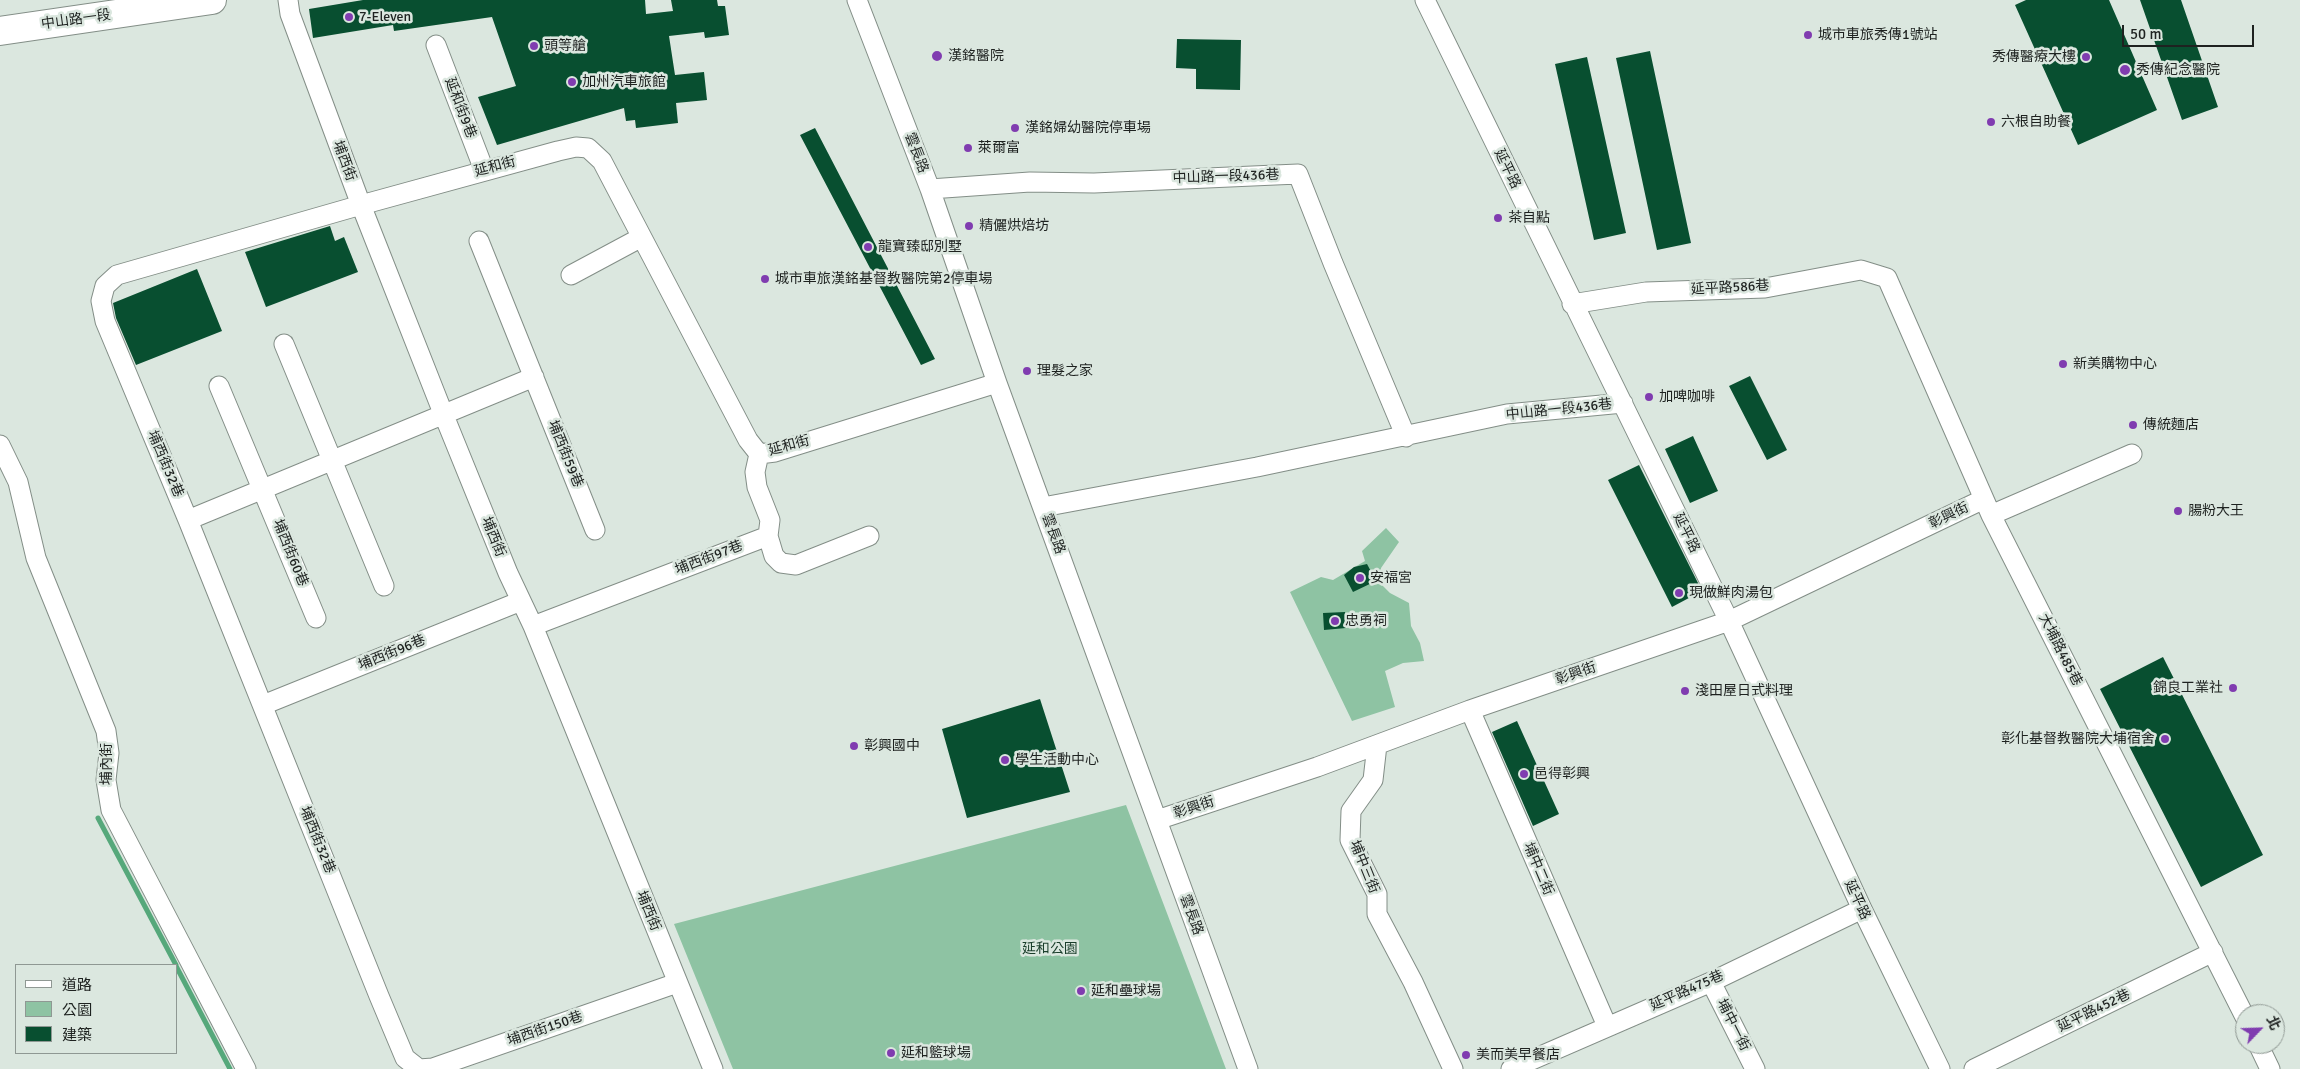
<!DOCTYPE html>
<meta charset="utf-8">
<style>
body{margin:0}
#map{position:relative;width:2300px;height:1069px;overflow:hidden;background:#dbe7df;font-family:Signika,"Noto Sans TC",sans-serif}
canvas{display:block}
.legend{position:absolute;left:15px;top:964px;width:162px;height:90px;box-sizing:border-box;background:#dbe7df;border:1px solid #8f9893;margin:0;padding:6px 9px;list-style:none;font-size:15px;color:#1e2220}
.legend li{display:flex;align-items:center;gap:10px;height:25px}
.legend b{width:25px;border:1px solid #8f9893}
.north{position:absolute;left:2235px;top:1004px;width:50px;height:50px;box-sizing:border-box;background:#dbe7df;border:1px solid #8f9893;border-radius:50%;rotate:66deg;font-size:14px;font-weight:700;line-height:20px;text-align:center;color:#1e2220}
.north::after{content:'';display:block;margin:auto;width:18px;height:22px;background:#803cb0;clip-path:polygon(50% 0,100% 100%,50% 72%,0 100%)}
.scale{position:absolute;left:2122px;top:25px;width:132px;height:22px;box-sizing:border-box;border:2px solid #1e2220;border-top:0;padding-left:6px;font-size:15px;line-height:18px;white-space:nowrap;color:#1e2220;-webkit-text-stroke:4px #dbe7df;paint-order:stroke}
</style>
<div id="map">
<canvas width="2300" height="1069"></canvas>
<ul class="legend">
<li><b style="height:6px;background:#fff"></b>道路</li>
<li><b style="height:14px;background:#8ec3a3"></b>公園</li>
<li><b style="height:14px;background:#084f30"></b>建築</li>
</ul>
<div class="north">北</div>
<div class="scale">50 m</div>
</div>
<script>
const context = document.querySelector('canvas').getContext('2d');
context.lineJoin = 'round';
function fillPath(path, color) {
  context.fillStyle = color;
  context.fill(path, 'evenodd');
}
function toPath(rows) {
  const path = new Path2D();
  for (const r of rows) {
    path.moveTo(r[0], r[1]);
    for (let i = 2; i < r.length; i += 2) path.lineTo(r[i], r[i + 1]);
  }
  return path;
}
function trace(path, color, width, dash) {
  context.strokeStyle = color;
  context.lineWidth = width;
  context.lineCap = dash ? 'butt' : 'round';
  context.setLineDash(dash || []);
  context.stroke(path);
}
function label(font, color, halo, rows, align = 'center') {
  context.font = font + ' Signika,"Noto Sans TC",sans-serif';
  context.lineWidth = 5;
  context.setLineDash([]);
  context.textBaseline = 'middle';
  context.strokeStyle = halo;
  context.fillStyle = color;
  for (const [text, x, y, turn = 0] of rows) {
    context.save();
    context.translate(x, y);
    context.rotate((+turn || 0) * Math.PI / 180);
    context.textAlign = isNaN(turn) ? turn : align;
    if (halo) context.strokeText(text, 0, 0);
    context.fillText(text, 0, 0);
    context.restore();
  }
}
fillPath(toPath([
 [1386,528,1399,542,1381,568,1380,583,1390,593,1409,603,1411,626,1420,643,1424,661,1403,663,1385,671,1395,707,1352,721,1290,592,1321,577,1333,580,1365,561,1362,551],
 [1126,805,1226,1069,733,1069,674,924]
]), '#8ec3a3');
trace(toPath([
 [98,818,176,965],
 [176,966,230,1069]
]), '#56a87b', 5);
fillPath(toPath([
 [363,0,645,0,646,14,673,11,671,0,717,0,718,6,725,6,729,35,705,38,704,32,669,36,675,75,704,72,707,100,676,103,678,123,636,128,635,120,626,121,624,108,497,145,478,97,516,86,492,17,394,31,393,25,313,38,309,9],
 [2026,0,2109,0,2157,110,2078,145,2015,5],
 [2140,0,2181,0,2218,107,2182,120],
 [1177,39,1241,40,1240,90,1196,89,1196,69,1176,68],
 [1650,51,1691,243,1657,250,1616,58],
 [1587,57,1626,233,1594,240,1555,64],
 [815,128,935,359,921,365,800,135],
 [330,226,335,241,344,237,358,272,266,307,245,252],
 [197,269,222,331,136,365,116,318,113,303],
 [1750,376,1787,450,1767,460,1729,386],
 [1693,436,1718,491,1690,503,1665,449],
 [1639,465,1702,591,1672,607,1608,480],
 [1367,564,1376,581,1353,592,1344,575,1354,567],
 [1345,612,1346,628,1324,630,1323,613],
 [2163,657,2263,855,2201,887,2100,689],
 [1040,699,1070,792,967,818,942,729],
 [1517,721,1559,814,1533,826,1492,732]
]), '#084f30');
const street = toPath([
 [288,0,290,14,361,205,443,413,508,573,533,626,713,1069],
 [857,0,930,189,997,383,1248,1069],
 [1425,0,1729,621,1862,909,1940,1069],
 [436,45,484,170],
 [930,189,1030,182,1094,183,1298,174,1333,263,1406,437],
 [479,241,595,530],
 [571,275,640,238],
 [1572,304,1646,292,1765,288,1861,270,1887,278,1991,515,2245,1017],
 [284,344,384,586],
 [219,386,316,618],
 [0,445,18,482,36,558,106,731,109,753,106,780,111,810,246,1069],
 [759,454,755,472,757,487,770,520,768,536,774,556,781,563,796,565,869,536],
 [1043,507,1257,467,1507,414,1623,403],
 [1991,515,2132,454],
 [188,520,534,377],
 [533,626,768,536],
 [263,705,521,601],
 [1470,710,1607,1026],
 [1377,745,1373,780,1351,811,1350,840,1377,894,1377,914,1413,982,1453,1069],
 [1157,820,1317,767,1470,710,1729,621,1984,499],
 [1711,982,1755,1069],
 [677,983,433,1068,419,1069,405,1058,379,996,188,520,105,321,101,301,105,286,117,275,361,205,558,151,576,147,588,148,602,161,748,440,759,454,775,452,997,383],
 [2258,1044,2270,1069],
 [1511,1069,1711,982,1862,909],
 [1974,1069,2213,952]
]);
const primary = toPath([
 [0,31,212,0]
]);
trace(street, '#838e87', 21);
trace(primary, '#838e87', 30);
trace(street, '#fff', 19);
trace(primary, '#fff', 28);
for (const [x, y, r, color] of [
 [349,17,5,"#803cb0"],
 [1808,35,5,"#803cb0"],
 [534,46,5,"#803cb0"],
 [937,56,6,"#803cb0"],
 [2086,57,5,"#803cb0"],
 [2125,70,6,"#803cb0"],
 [572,82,5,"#803cb0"],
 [1991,122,5,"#803cb0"],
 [1015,128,5,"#803cb0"],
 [968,148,5,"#803cb0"],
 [1498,218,5,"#803cb0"],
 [969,226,5,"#803cb0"],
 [868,247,5,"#803cb0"],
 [765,279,5,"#803cb0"],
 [2063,364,5,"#803cb0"],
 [1027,371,5,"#803cb0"],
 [1649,397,5,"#803cb0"],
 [2133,425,5,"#803cb0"],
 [2178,511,5,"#803cb0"],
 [1360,578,5,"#803cb0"],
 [1679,593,5,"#803cb0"],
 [1335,621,5,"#803cb0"],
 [2233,688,5,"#803cb0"],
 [1685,691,5,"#803cb0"],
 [2165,739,5,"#803cb0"],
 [854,746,5,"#803cb0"],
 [1005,760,5,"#803cb0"],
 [1524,774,5,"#803cb0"],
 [1081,991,5,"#803cb0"],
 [891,1053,5,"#803cb0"],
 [1466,1055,5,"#803cb0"]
]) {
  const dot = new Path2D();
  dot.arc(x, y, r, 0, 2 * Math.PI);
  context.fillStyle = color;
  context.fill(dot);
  trace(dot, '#dbe7df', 2);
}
label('14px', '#1e2220', '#dbe7df', [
 ["7-Eleven",359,17],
 ["城市車旅秀傳1號站",1818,35],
 ["頭等艙",544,46],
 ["漢銘醫院",948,56],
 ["秀傳醫療大樓",2076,57,"right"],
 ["秀傳紀念醫院",2136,70],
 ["加州汽車旅館",582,82],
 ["六根自助餐",2001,122],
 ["漢銘婦幼醫院停車場",1025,128],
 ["萊爾富",978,148],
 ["茶自點",1508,218],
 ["精儷烘焙坊",979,226],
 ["龍寶臻邸別墅",878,247],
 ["城市車旅漢銘基督教醫院第2停車場",775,279],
 ["新美購物中心",2073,364],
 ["理髮之家",1037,371],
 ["加啤咖啡",1659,397],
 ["傳統麵店",2143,425],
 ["腸粉大王",2188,511],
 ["安福宮",1370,578],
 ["現做鮮肉湯包",1689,593],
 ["忠勇祠",1345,621],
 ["錦良工業社",2223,688,"right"],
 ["淺田屋日式料理",1695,691],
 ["彰化基督教醫院大埔宿舍",2155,739,"right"],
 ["彰興國中",864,746],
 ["學生活動中心",1015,760],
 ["邑得彰興",1534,774],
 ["延和壘球場",1091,991],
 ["延和籃球場",901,1053],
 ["美而美早餐店",1476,1055]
], 'left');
label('14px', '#1e2220', '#dbe7df', [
 ["中山路一段",76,20,-8],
 ["延和街9巷",460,108,69],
 ["雲長路",916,153,69],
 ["埔西街",344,161,70],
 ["延和街",495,167,-15],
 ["延平路",1507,169,64],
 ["中山路一段436巷",1226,177,-2],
 ["延平路586巷",1730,288,-3],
 ["中山路一段436巷",1559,410,-6],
 ["延和街",789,446,-15],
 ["埔西街59巷",565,454,68],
 ["埔西街32巷",165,464,67],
 ["彰興街",1949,516,-26],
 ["延平路",1686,533,64],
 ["雲長路",1053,534,70],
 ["埔西街",493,537,68],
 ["埔西街60巷",290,553,68],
 ["埔西街97巷",709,558,-21],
 ["大埔路485巷",2060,650,63],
 ["埔西街96巷",392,653,-22],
 ["彰興街",1576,674,-19],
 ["埔內街",107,764,-90],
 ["彰興街",1194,808,-18],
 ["埔西街32巷",317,840,68],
 ["埔中三街",1364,867,68],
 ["埔中二街",1538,869,67],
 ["延平路",1857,900,65],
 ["埔西街",648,911,68],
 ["雲長路",1191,915,70],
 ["延平路475巷",1687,991,-24],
 ["延平路452巷",2094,1011,-26],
 ["埔中一街",1733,1025,63],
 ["埔西街150巷",545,1029,-19]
]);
label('14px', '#1a3e2b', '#dbe7df', [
 ["延和公園",1050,949]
]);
</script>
